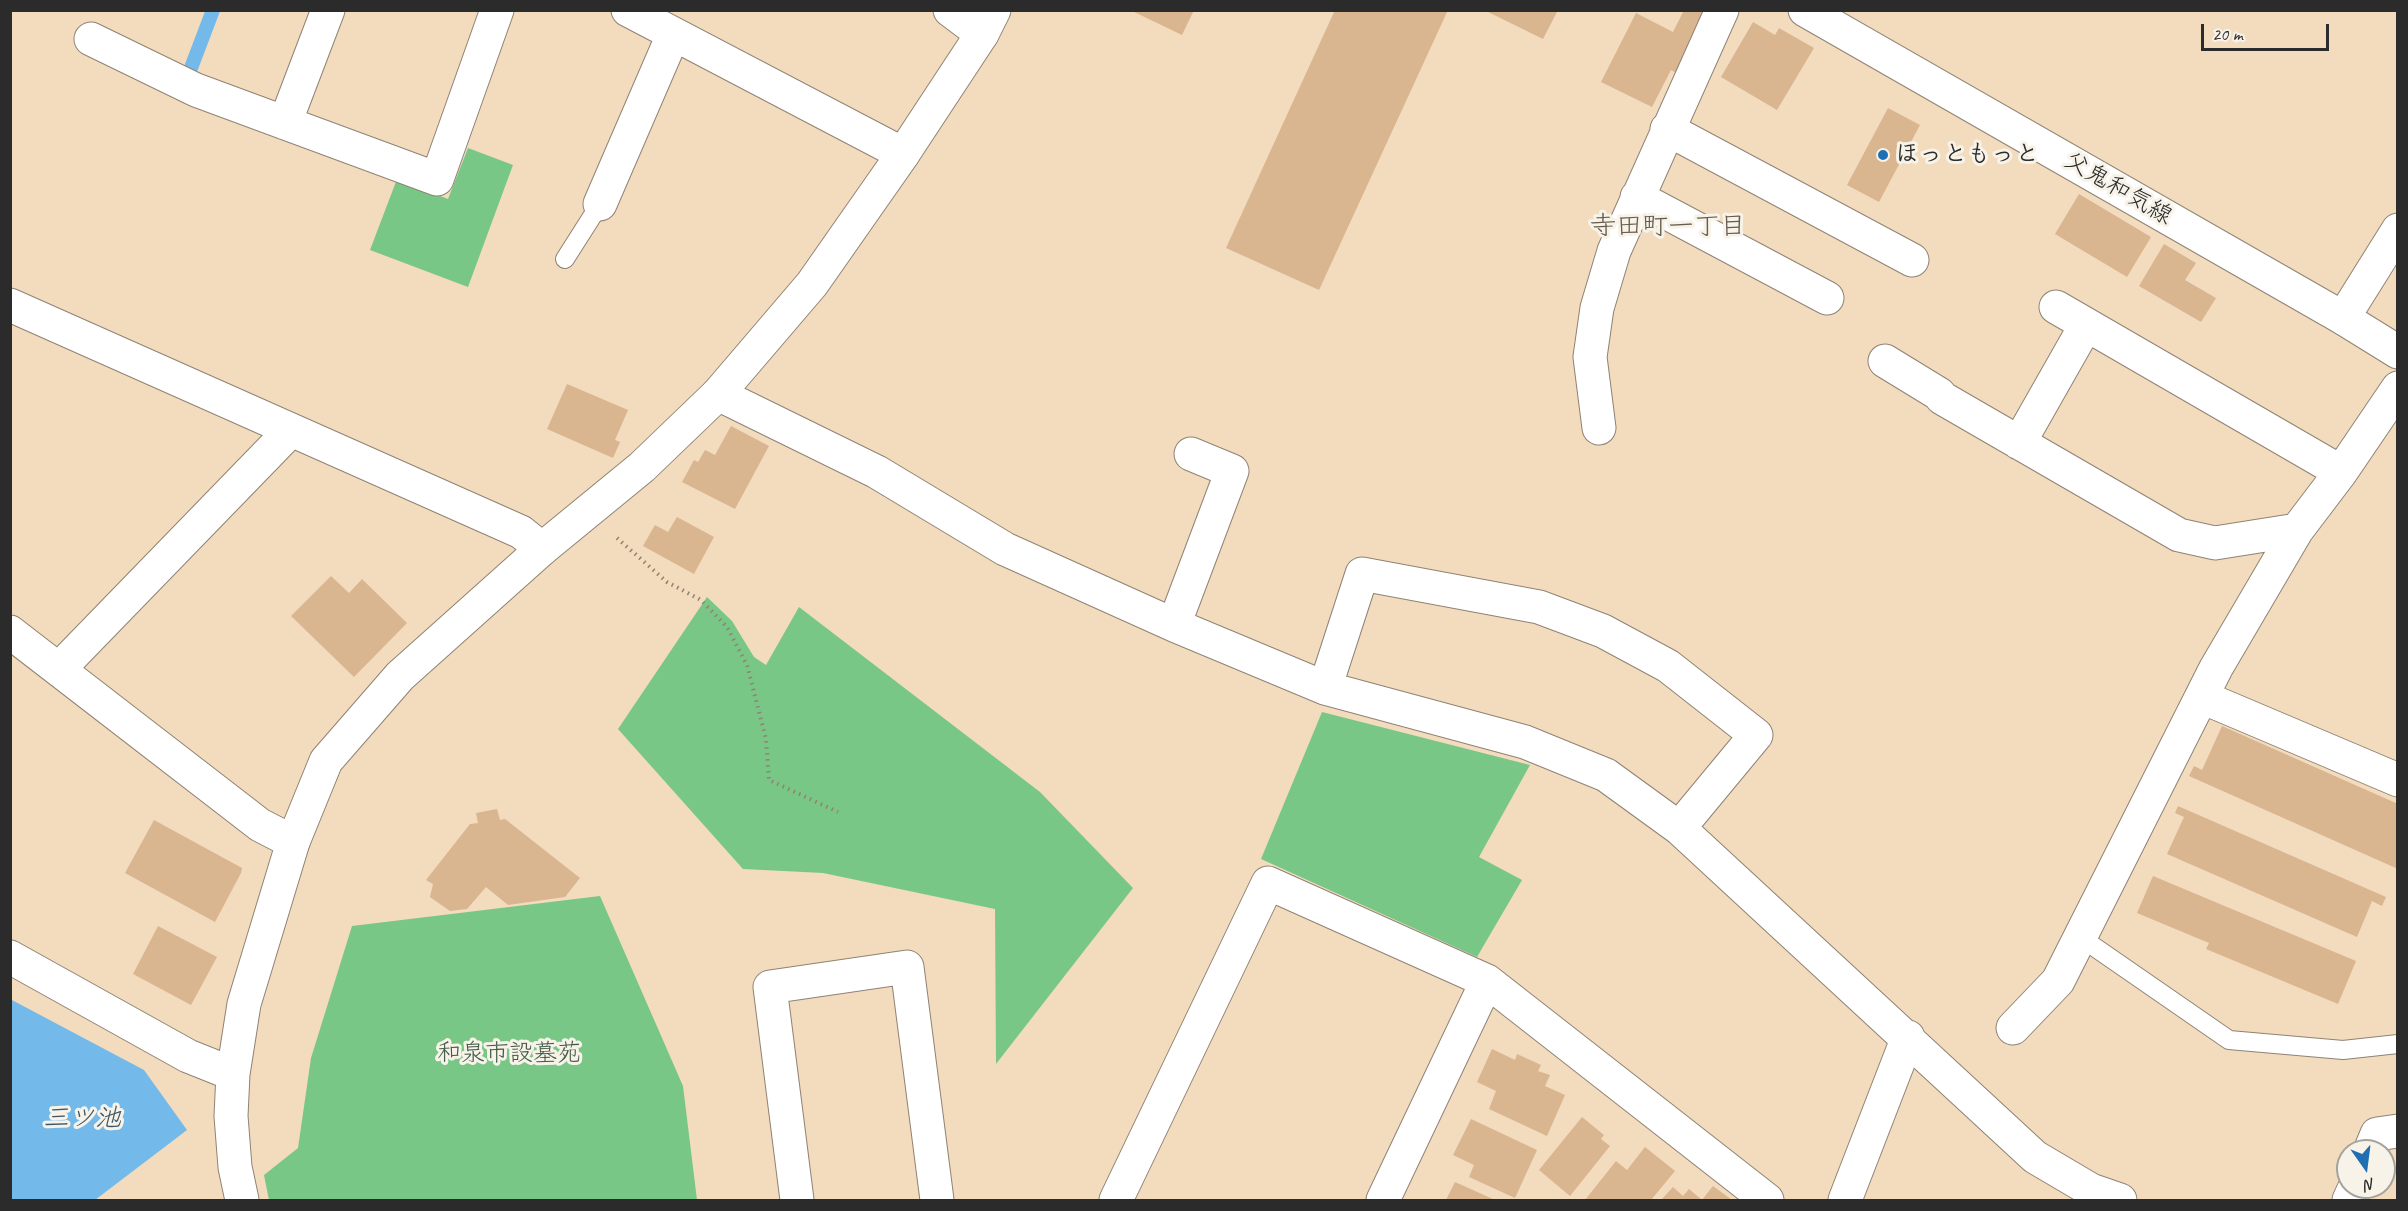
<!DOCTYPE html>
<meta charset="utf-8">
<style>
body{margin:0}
#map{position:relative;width:2408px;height:1211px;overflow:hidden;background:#f3dbbe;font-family:Caveat,sans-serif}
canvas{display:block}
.frame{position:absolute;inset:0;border:12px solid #2b2b2b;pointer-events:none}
.north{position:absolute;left:2336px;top:1139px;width:60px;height:60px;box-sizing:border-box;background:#f7f3e8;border:2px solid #a5a39c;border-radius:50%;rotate:166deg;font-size:16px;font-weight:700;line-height:24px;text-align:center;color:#2b2b2b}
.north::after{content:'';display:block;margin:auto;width:21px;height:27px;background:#1f6fb2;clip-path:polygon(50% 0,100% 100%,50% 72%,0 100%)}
.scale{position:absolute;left:2201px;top:24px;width:128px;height:27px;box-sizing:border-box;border:3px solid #2b2b2b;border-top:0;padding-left:8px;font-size:18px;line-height:21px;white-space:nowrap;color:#2b2b2b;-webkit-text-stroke:4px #f7f3e8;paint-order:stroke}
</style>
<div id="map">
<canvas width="2408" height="1211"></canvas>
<div class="frame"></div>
<div class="north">N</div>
<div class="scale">20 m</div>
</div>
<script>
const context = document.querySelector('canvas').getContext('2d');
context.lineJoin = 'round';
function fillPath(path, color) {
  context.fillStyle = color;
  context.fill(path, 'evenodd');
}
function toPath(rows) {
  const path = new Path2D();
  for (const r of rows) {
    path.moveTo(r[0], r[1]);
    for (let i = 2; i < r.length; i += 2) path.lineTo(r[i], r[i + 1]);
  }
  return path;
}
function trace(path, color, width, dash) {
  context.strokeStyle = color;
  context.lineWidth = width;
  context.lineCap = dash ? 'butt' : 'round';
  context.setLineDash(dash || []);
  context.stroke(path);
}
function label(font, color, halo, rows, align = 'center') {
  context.font = font + ' Caveat,"Klee One",sans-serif';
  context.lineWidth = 6;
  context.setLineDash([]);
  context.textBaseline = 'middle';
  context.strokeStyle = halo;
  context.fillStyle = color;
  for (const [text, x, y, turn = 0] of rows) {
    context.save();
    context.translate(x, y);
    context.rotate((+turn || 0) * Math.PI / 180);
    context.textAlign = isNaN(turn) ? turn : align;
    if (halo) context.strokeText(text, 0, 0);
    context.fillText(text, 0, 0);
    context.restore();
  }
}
fillPath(toPath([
 [468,148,513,165,468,287,370,250,397,179,448,199],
 [707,597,732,621,754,657,766,665,799,607,1040,792,1133,888,996,1064,995,909,823,873,743,869,618,729],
 [1322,712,1530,765,1479,857,1522,880,1477,957,1261,859],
 [600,896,683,1086,697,1200,269,1200,264,1175,298,1148,311,1058,352,926]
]), '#79c787');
fillPath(toPath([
 [10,999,144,1070,187,1130,95,1200,11,1200]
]), '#73b9ea');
trace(toPath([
 [191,68,213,10]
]), '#73b9ea', 14);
fillPath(toPath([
 [1130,10,1194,10,1182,35],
 [1335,10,1448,10,1319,290,1226,248],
 [1489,10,1558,10,1543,39,1488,12],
 [1684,10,1715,10,1682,76,1671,70,1652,107,1601,82,1636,13,1673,32],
 [1753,22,1775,35,1779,28,1814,48,1777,110,1721,77],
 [1888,108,1920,125,1879,202,1847,185],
 [2079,194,2151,237,2127,277,2055,234],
 [2164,244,2196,263,2185,280,2216,298,2201,322,2139,286],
 [567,384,628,410,615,440,620,442,613,458,547,429],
 [731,426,769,446,735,509,682,482,694,460,698,462,705,450,715,455],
 [677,517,714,537,694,574,643,546,655,525,668,532],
 [331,576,349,593,362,579,407,623,354,677,291,616],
 [2222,726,2398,804,2398,869,2189,776,2194,766,2202,770],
 [2178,806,2386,897,2382,906,2372,901,2357,937,2167,854,2184,817,2175,813],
 [497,809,500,820,505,819,580,878,565,897,508,905,486,887,467,909,450,911,430,897,433,884,426,880,470,824,478,823,476,813],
 [154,820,242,868,241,873,215,922,125,873],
 [2153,876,2356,961,2338,1004,2206,949,2209,943,2137,913],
 [158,926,217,957,191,1005,133,974],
 [1492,1049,1515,1060,1517,1054,1541,1065,1538,1071,1550,1075,1545,1086,1565,1095,1547,1136,1489,1109,1496,1091,1477,1082],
 [1582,1117,1604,1135,1601,1139,1610,1146,1570,1196,1539,1170],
 [1471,1119,1537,1150,1515,1198,1469,1177,1474,1165,1453,1155],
 [1645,1147,1675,1171,1651,1200,1585,1200,1616,1161,1627,1170],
 [1455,1182,1495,1200,1446,1200],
 [1713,1186,1732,1200,1661,1200,1673,1187,1683,1196,1689,1189,1702,1200]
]), '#d9b590');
const lane = toPath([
 [565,259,600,204],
 [2080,937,2229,1040,2343,1050,2398,1044]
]);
const street = toPath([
 [628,10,903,154],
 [950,10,982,34],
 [91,39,196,90,437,179,497,10],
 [285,123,328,10],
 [1667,129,1912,260],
 [1637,197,1827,298],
 [600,204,673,35],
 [10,305,521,532,542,549],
 [2056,307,2341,472],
 [2343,318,2398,230],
 [1885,361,1939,394,1942,398,2179,535,2215,543,2297,530],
 [718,394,877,472,1005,549,1174,625,1325,688,1525,742,1606,775,1679,828,2035,1157,2091,1190,2120,1200],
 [1599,428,1590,357,1597,308,1614,251,1722,10],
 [2019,443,2086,325],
 [1174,625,1232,471,1191,454],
 [10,632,260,825,293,842],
 [59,669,291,430],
 [1325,688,1362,574,1539,607,1603,631,1668,666,1756,735,1679,828],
 [2202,697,2398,780],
 [2013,1028,2058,981,2216,668,2297,530,2341,472,2398,388],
 [2370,1151,2377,1134,2398,1131],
 [797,1200,770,987,907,967,937,1200],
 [1116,1200,1268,883,1487,981,1767,1200],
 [1383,1200,1487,981],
 [1845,1200,1908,1037],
 [2349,1200,2355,1187]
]);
const secondary = toPath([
 [1805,10,2343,318,2398,352],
 [10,957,188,1056,233,1074],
 [242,1200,235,1167,231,1116,233,1074,244,1004,293,842,326,761,400,676,542,549,642,467,718,394,812,284,903,154,982,34,994,10]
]);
trace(lane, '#8f8374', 20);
trace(street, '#8f8374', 35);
trace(secondary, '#8f8374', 35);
trace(toPath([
 [617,538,667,582,701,600,727,627,747,665,766,739,769,780,838,812]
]), '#8f8374', 4, [1.5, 4.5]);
trace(lane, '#fff', 18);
trace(street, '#fff', 33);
trace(secondary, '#fff', 33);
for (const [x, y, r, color] of [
 [1883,155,6,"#1f6fb2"]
]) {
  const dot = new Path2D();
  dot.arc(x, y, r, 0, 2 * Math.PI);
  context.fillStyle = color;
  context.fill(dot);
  trace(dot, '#f7f3e8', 2);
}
label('bold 24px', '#2b2b2b', '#f7f3e8', [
 ["ほっともっと",1895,155]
], 'left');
label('24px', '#2b2b2b', '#f7f3e8', [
 ["父鬼和気線",2118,189,30]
]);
label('24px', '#425a47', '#f7f3e8', [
 ["和泉市設墓苑",509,1054]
]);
label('26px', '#685b4e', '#f7f3e8', [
 ["寺田町一丁目",1668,227]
]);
label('italic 26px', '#415664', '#f7f3e8', [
 ["三ツ池",82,1119]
]);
</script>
